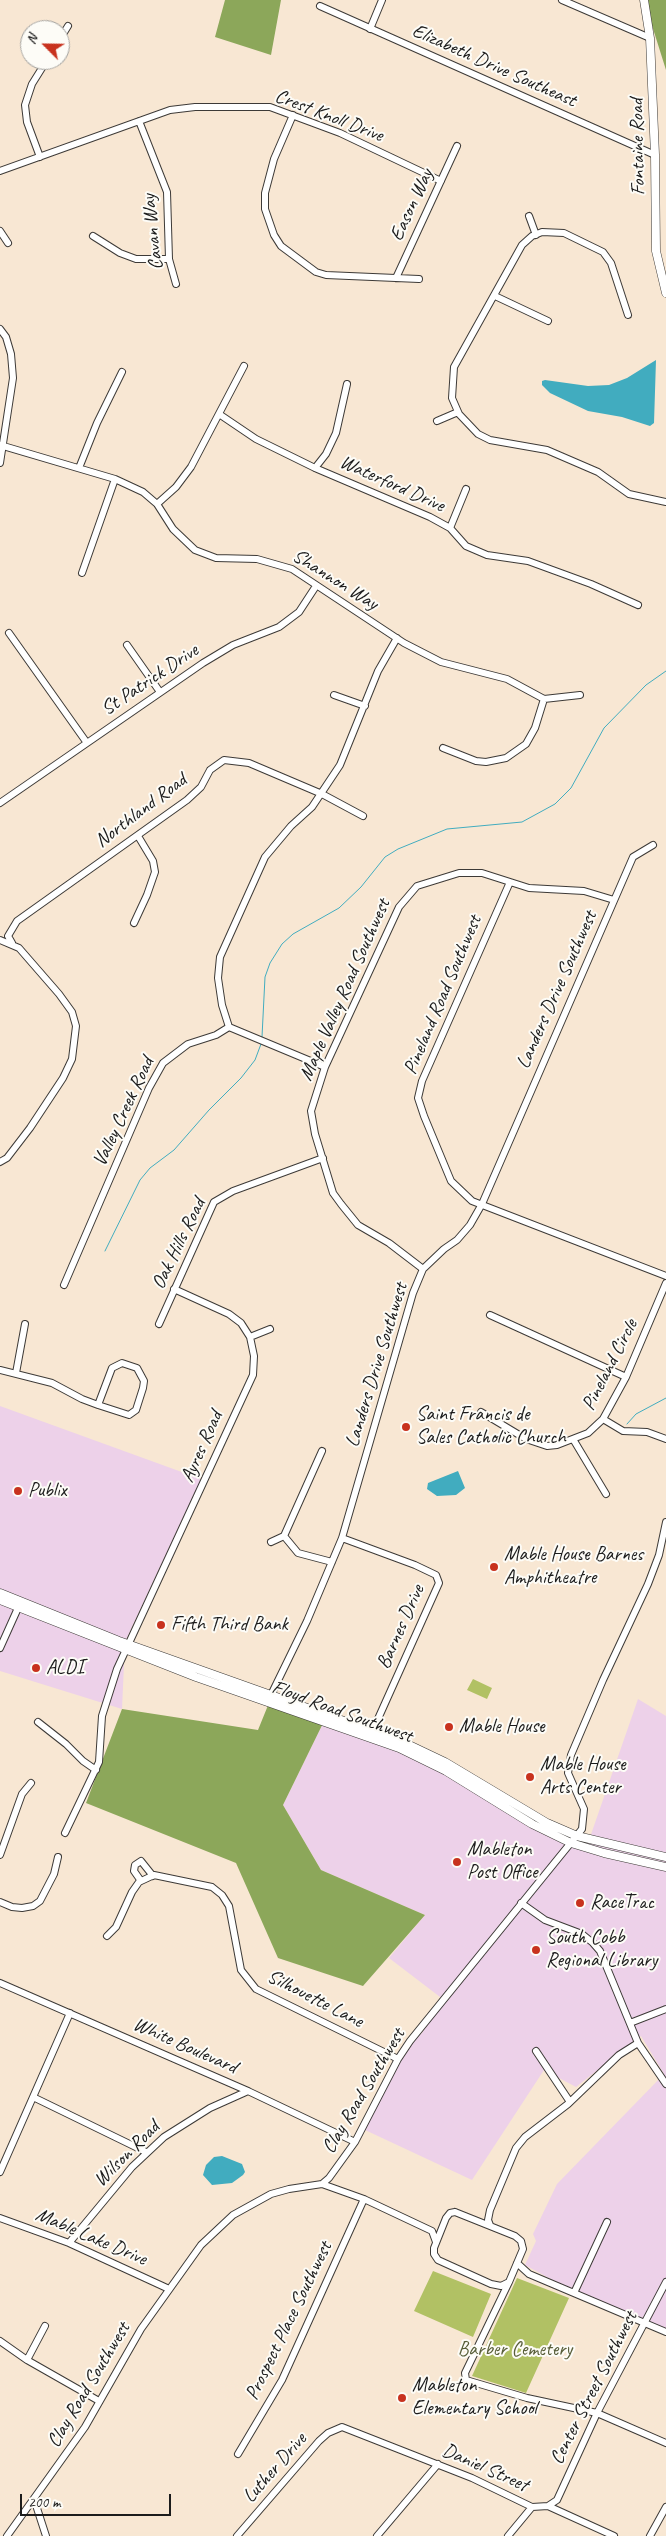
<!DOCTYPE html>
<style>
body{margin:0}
#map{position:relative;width:666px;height:2536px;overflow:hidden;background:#f8e7d3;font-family:Caveat,sans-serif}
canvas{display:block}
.north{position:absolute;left:20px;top:20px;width:50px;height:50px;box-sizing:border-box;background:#fdfcf7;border:1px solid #a3a29f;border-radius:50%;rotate:293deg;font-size:14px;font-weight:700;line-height:20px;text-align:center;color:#1c1c1c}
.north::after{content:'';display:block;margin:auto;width:18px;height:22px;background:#c8321e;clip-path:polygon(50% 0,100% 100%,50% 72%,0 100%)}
.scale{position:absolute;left:20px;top:2494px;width:151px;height:22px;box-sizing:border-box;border:2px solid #1c1c1c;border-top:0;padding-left:6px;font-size:15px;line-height:18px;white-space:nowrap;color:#1c1c1c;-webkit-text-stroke:4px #fdfcf7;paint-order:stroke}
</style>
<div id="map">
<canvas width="666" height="2536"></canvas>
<div class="north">N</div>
<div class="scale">200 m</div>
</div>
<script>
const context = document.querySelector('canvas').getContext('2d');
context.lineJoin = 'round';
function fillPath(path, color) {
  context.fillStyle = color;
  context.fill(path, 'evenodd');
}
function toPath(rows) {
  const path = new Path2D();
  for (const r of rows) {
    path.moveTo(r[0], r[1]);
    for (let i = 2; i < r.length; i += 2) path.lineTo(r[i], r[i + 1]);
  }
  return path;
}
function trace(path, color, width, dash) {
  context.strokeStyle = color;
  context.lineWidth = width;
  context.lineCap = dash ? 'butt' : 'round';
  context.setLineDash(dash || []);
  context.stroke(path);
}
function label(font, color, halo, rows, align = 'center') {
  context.font = font + ' Caveat,sans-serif';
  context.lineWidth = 4;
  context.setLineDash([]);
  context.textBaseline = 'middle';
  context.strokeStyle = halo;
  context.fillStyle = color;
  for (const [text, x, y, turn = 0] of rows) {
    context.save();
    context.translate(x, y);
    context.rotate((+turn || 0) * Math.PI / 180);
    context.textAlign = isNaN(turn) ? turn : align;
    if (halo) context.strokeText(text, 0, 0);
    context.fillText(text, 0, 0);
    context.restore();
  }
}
fillPath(toPath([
 [0,1406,201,1479,125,1642,122,1709,0,1671],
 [638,1699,666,1716,666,2335,578,2294,525,2265,536,2241,533,2234,557,2184,664,2074,641,2036,576,2087,544,2070,472,2180,365,2130,394,2057,422,2033,444,2000,389,1958,425,1915,321,1870,283,1805,328,1713,440,1760,573,1837,588,1843]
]), '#edd1e9');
fillPath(toPath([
 [473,1679,492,1688,487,1699,467,1690],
 [433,2271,491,2294,473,2337,414,2311],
 [517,2278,569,2298,526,2393,472,2376]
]), '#b1c164');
fillPath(toPath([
 [225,0,281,0,271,55,215,37],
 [644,0,666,0,666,70],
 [273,1693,328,1713,283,1805,321,1870,425,1915,363,1986,278,1958,236,1863,86,1803,122,1709,258,1730]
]), '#8ca75a');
fillPath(toPath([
 [656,360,654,423,650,426,622,417,588,411,550,393,542,385,542,381,545,380,588,386,609,385,627,378],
 [458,1471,465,1488,456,1495,437,1496,427,1489,428,1483],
 [222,2156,242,2164,245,2172,243,2175,232,2183,212,2185,203,2175,206,2165,214,2157]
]), '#41acbf');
trace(toPath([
 [262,1037,265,977,270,963,282,944,293,934,339,908,361,887,385,857,398,849,447,829,522,822,555,804,571,788,604,728,646,685,666,671],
 [105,1251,140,1180,150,1168,174,1150,209,1110,241,1078,255,1060,261,1044],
 [627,1424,636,1414,666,1398]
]), '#41acbf', 1);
const minor = toPath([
 [562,0,650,38],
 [320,6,655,155],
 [370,29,382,0],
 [60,39,68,26],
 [293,115,274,159,265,193,265,209,274,235,281,246,316,272,326,275,419,279],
 [139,121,167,192,169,259,176,284],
 [40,157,27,122,25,105,32,84,47,60],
 [0,171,170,110,195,107,270,107,340,133,441,181],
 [529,216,536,235],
 [0,231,8,243],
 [93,236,120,253,136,259,169,259],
 [396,278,457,146],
 [495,296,548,321],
 [628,315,611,263,603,252,564,233,542,232,532,236,522,245,454,367,452,398,459,414,478,434,490,440,547,450,598,472,629,494,666,502],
 [0,329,6,337,11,354,13,378,0,463],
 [219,414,256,439,315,468,430,517,450,528,466,546,487,555,528,561,591,584,638,605],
 [437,421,458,412],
 [0,445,115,479,143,492,157,504,173,529,195,550,216,558,257,559,292,569,404,643,441,662,507,679,544,699,580,695],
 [79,468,97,423,122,372],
 [315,468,326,454,336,433,347,384],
 [157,504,176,487,191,467,244,366],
 [450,528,466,489],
 [82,573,115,479],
 [9,633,87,743],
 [127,645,160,692],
 [334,695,365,706],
 [443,748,476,761,486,762,506,758,526,744,535,728,544,699],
 [0,803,203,663,233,645,279,627,299,612,316,586],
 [510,882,422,1081,418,1098,424,1116,451,1181,472,1201,666,1276],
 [134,923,147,895,155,872,153,861,138,836],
 [0,940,19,948,59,994,72,1012,76,1026,72,1059,63,1078,30,1128,7,1158,0,1162],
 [12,943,8,936,17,921,187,800,201,787,210,770,224,760,249,763,322,794,363,816],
 [229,1027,222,1005,218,978,220,957,265,857,291,826,312,807,340,765,378,671,397,638],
 [229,1027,325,1067],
 [423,1269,389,1243,358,1225,341,1204,333,1193,315,1134,311,1111,325,1067,399,907,417,886,459,873,482,873,529,888,584,891,614,900],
 [64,1285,149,1088,163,1063,188,1044,216,1035,229,1027],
 [490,1315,626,1377],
 [159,1324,214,1202,233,1191,323,1158],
 [250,1337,270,1329],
 [0,1370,52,1383,82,1399,98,1405,129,1415,136,1410,143,1388,144,1381,137,1368,122,1363,112,1368,98,1405],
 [16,1373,25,1324],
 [481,1412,526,1439,547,1446,557,1445,588,1433,603,1419,626,1377,666,1283],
 [603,1419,623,1431,647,1432,666,1439],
 [573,1439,606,1494],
 [322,1451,284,1536,298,1553,332,1562],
 [342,1538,415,1565,436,1575,439,1583,373,1730],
 [271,1542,284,1536],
 [0,1648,18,1608],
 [269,1699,307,1621,342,1538,413,1293,423,1269,444,1249,457,1240,470,1225,482,1204,633,857,653,845],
 [38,1722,66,1744,83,1761,96,1770],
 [65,1833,99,1762,102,1716,117,1669,253,1375,254,1356,250,1337,241,1323,229,1314,174,1289],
 [0,1855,22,1794,31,1783],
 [141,1881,134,1871,135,1865,141,1861,153,1876],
 [0,1902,12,1907,22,1908,33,1906,40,1901,54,1874,58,1857],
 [521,1903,545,1920,582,1934,593,1943,600,1951,638,2043,666,2084],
 [107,1936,116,1927,132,1892,139,1882,154,1875,212,1887,222,1895,229,1906,241,1970,256,1989,398,2059],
 [0,1983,248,2091,355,2142],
 [630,2023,666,2009],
 [536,2051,570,2102],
 [33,2097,146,2152],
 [0,2172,70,2013],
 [322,2184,364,2199,432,2231,436,2242],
 [455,2212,515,2236,521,2241,523,2249,509,2282,501,2286,491,2284,438,2260,434,2254,434,2248,446,2218,450,2213,455,2212],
 [0,2218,69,2243,169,2289],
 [490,2225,488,2220,490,2210,516,2148,525,2137,568,2104,619,2055,638,2043],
 [69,2243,132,2167,164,2137,210,2108,248,2091],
 [517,2263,529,2274,666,2332],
 [509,2282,465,2373,466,2380,527,2398,597,2413,666,2443],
 [574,2293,607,2222],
 [0,2341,27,2360,99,2401],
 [27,2360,45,2326],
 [238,2454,282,2380,364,2199],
 [34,2499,46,2536],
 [548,2506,557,2500,597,2413,666,2282],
 [7,2536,85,2427,141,2329,201,2245,233,2215,271,2194,289,2189,322,2184,329,2178,355,2142,398,2059,410,2041,582,1829,584,1809,568,1773,571,1755,603,1680,648,1584,659,1555,666,1522],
 [237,2536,319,2441,328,2433,342,2427,472,2478,532,2507,548,2506,614,2536],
 [377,2536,438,2464],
 [508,2536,532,2507],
 [650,2536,666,2507]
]);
const major = toPath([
 [644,0,650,38,655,155,656,251,666,293],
 [0,1593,119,1641,403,1742,445,1762,547,1823,577,1836,666,1857],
 [0,1600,196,1677,399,1748,446,1771,532,1824,571,1843,604,1853,666,1867]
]);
trace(minor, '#3d3a37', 8);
trace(major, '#3d3a37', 9);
trace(minor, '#fff', 6);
trace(major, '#fff', 8);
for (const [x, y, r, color] of [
 [406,1427,5,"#c8321e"],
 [18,1491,5,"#c8321e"],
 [494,1567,5,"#c8321e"],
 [161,1625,5,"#c8321e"],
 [36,1668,5,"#c8321e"],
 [449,1727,5,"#c8321e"],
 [530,1777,5,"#c8321e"],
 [457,1862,5,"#c8321e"],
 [580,1903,5,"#c8321e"],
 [536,1950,5,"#c8321e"],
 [402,2398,5,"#c8321e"]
]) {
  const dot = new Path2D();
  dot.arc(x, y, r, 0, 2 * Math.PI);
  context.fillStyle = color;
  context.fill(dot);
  trace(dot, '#fdfcf7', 2);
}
label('20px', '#1c1c1c', '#fdfcf7', [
 ["Elizabeth Drive Southeast",494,66,24],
 ["Crest Knoll Drive",329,116,21],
 ["Fontaine Road",638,147,-91],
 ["Eason Way",412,205,-65],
 ["Cavan Way",153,232,-96],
 ["Waterford Drive",392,484,24],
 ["Shannon Way",335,580,32],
 ["St Patrick Drive",150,680,-34],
 ["Northland Road",141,811,-37],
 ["Maple Valley Road Southwest",345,990,-66],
 ["Landers Drive Southwest",557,990,-66],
 ["Pineland Road Southwest",443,995,-67],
 ["Valley Creek Road",124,1112,-65],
 ["Oak Hills Road",179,1244,-64],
 ["Landers Drive Southwest",377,1365,-73],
 ["Pineland Circle",610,1365,-63],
 ["Ayres Road",202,1447,-66],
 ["Barnes Drive",401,1627,-66],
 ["Floyd Road Southwest",342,1712,20],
 ["Silhouette Lane",315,1999,27],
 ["White Boulevard",185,2046,24],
 ["Clay Road Southwest",364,2091,-59],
 ["Wilson Road",127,2154,-45],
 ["Mable Lake Drive",91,2237,23],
 ["Prospect Place Southwest",289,2321,-64],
 ["Clay Road Southwest",89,2385,-59],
 ["Center Street Southwest",594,2388,-63],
 ["Luther Drive",275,2468,-49],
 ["Daniel Street",485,2468,24]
]);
label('20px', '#1c1c1c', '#fdfcf7', [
 ["Saint Francis de",416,1415],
 ["Sales Catholic Church",416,1438],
 ["Publix",28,1491],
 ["Mable House Barnes",504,1555],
 ["Amphitheatre",504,1578],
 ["Fifth Third Bank",171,1625],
 ["ALDI",46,1668],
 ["Mable House",459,1727],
 ["Mable House",540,1765],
 ["Arts Center",540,1788],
 ["Mableton",467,1850],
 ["Post Office",467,1873],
 ["RaceTrac",590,1903],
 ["South Cobb",546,1938],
 ["Regional Library",546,1961],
 ["Mableton",412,2386],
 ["Elementary School",412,2409]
], 'left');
label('20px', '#585e39', '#fdfcf7', [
 ["Barber Cemetery",515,2350]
]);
</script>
